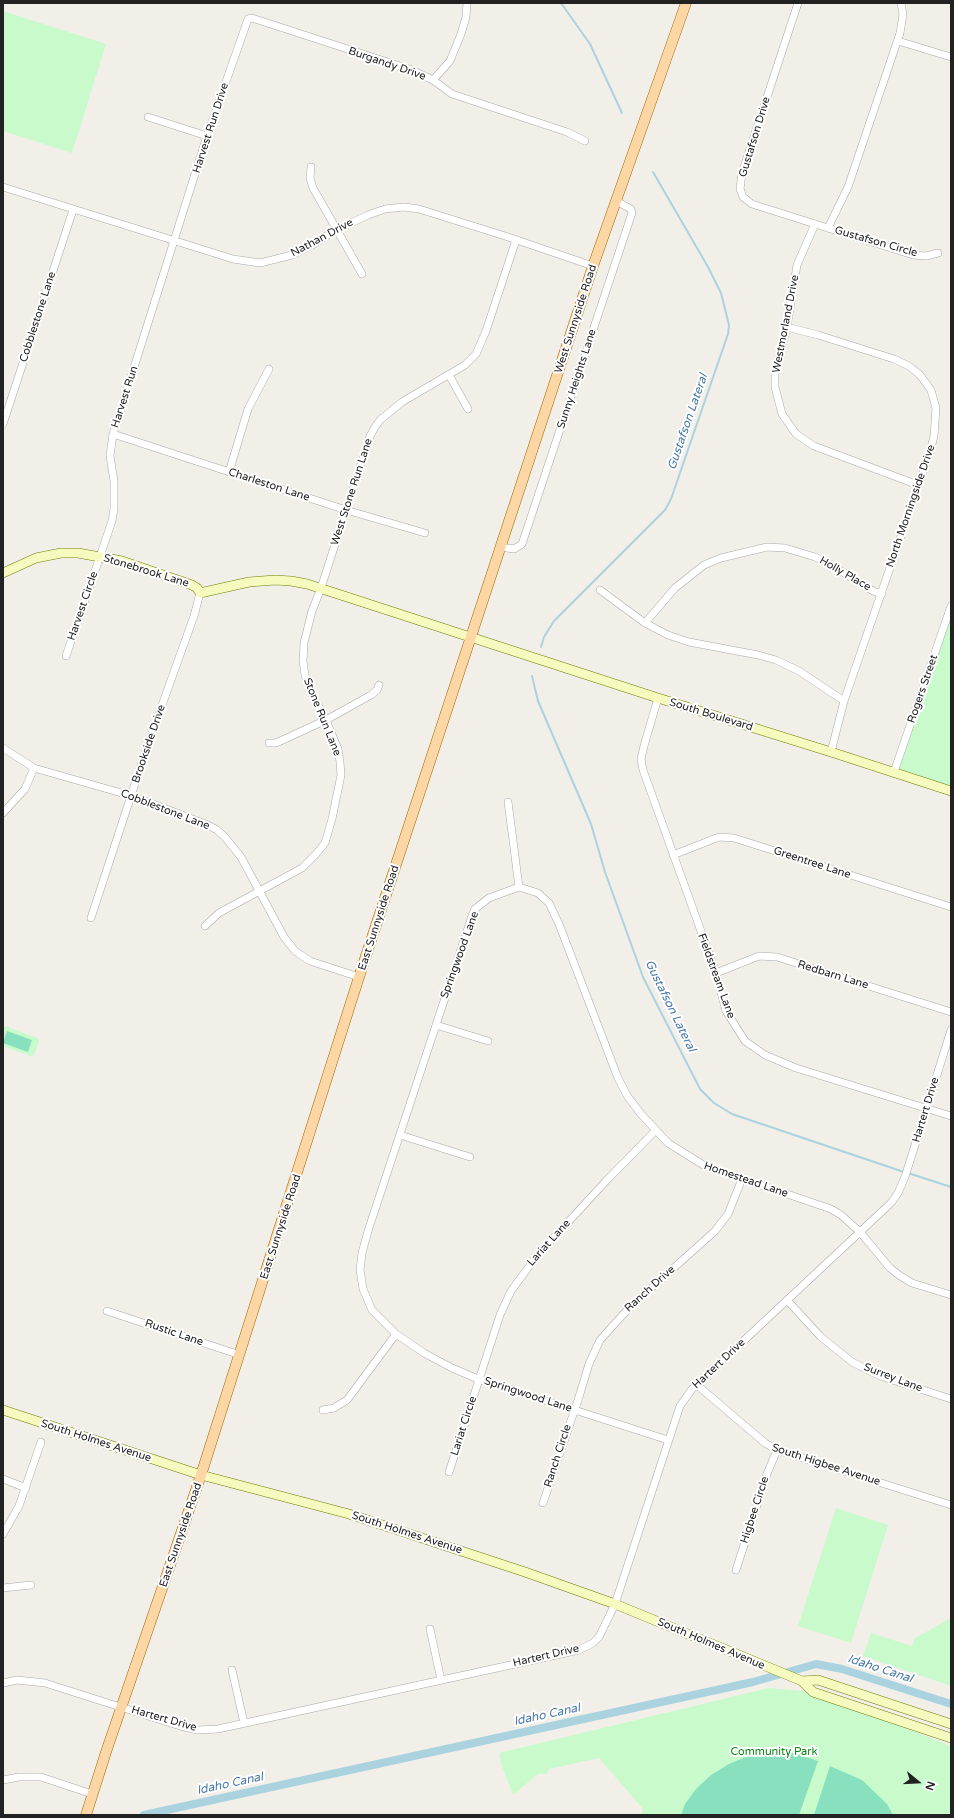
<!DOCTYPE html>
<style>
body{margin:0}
#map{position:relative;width:954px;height:1818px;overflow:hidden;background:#f2efe9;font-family:"Varela Round",sans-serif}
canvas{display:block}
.frame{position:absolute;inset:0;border:4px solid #222;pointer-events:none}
.north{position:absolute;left:898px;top:1762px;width:40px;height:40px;-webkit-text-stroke:3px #fff;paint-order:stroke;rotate:108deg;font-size:11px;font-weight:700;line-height:16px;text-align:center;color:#222}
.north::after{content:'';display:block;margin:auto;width:14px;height:18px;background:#222;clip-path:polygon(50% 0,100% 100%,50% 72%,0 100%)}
</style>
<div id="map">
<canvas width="954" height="1818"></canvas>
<div class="frame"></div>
<div class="north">N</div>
</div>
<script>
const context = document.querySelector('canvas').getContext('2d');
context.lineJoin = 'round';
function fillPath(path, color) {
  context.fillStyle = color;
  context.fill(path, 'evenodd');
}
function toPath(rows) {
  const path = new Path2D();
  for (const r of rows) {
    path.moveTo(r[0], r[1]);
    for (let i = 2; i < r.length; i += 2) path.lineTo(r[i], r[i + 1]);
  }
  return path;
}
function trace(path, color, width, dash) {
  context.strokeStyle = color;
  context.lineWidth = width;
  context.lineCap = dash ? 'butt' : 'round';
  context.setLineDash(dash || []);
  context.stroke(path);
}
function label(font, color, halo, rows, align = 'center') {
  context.font = font + ' "Varela Round",sans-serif';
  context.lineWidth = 4;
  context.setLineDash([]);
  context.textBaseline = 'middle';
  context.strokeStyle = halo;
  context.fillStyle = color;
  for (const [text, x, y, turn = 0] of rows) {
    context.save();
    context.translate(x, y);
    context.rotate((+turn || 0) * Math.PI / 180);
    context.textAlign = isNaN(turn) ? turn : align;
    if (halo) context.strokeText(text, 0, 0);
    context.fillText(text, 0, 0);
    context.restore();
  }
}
fillPath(toPath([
 [3,11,106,44,72,153,3,131],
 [951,606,951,791,894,772],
 [5,1026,37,1038,39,1041,34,1055,31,1056,3,1046,3,1027],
 [836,1508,888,1525,851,1643,798,1626],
 [951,1618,951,1686,863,1656,871,1633,912,1646,915,1638],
 [769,1688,813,1692,951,1746,951,1815,641,1815,643,1809,599,1758,549,1769,547,1774,538,1774,513,1795,502,1766,499,1753]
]), '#c8facc');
fillPath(toPath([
 [7,1031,32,1040,28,1052,3,1043],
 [776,1752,794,1753,818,1761,799,1815,681,1815,685,1804,696,1789,711,1775,729,1764,753,1754],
 [830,1766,862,1780,887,1804,893,1815,814,1815]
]), '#88e0be');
trace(toPath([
 [561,3,590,44,622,113],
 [541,647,544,637,554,621,665,510,671,499,728,334,729,325,721,293,708,267,653,172],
 [532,676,538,701,591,824,605,872,643,977,700,1089,714,1103,732,1114,904,1172],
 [908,1173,951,1187]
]), '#aad3df', 2);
trace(toPath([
 [144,1815,753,1682,816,1664,842,1669,951,1704]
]), '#aad3df', 8);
const street = toPath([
 [798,3,742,173,740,189,743,197,752,204,913,255,926,256,938,253],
 [898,41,951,57],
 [433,80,450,61,461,34,466,17,467,3],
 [148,117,207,136],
 [311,167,310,178,313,188,362,274],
 [3,187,233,259,260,263,292,255,312,245,336,230,368,215,385,209,404,207,419,209,505,236,593,266],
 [815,224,797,265,787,327,775,374,775,387,782,414,796,434,814,446,918,485],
 [828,228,848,187,900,33,903,14,901,3],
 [787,327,818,335,894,359,909,366,920,375,931,390,936,408,934,436,930,452,844,701,831,752],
 [449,375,468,409],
 [3,424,73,210],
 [113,434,346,510,425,533],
 [229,472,248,409,269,369],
 [500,547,514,549,522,544,632,213,631,209,616,201],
 [600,590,645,623,668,635,689,642,758,655,776,660,799,671,844,701],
 [645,623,675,588,704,565,721,558,767,547,785,548,815,557,830,564,873,591,882,594],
 [66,656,112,521,114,508,114,481,110,456,113,434,207,136,248,19,252,18,409,69,433,80,452,94,567,132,585,141],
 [658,698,644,746,641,759,643,770,716,973,726,1011,745,1041,765,1055,796,1068,951,1116],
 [269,743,276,743,326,720,371,695,377,690,379,685],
 [3,748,34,768,132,796,208,825,217,830,224,836,241,857,284,937,295,951,310,961,359,977],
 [894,772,951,606],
 [508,802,519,887],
 [3,813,25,789,34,768],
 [673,855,719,837,734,838,951,907],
 [91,918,147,747,194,616,200,593],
 [205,926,219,913,302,868,316,854,325,843,332,819,341,775,340,762,338,749,326,720,312,694,305,675,303,661,304,643,312,611,321,588,370,436,375,427,380,420,402,402,465,365,476,354,486,331,516,240],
 [716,973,759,956,777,957,951,1012],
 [436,1025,488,1041],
 [400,1135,470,1157],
 [787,1300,821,1337,852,1362,880,1376,951,1399],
 [107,1311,240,1355],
 [697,1385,765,1443,777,1450,951,1505],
 [323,1410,334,1408,347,1400,396,1334],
 [668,1440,478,1379,452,1368,424,1353,396,1334,372,1310,363,1289,360,1270,362,1253,368,1231,472,916,475,909,489,898,519,887,538,893,549,903,559,924,618,1078,628,1097,641,1114,668,1143,705,1166,831,1209,841,1215,860,1232,890,1268,899,1275,912,1283,951,1295],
 [449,1472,500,1315,511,1291,536,1257,606,1181,655,1131],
 [3,1479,26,1488],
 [543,1503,579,1397,589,1364,600,1340,629,1308,715,1231,728,1214,742,1179],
 [3,1534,19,1506,41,1442],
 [736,1570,767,1474,777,1450],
 [3,1588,31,1585],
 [430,1629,441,1680],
 [232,1670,244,1723],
 [3,1683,17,1680,45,1683,180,1726,198,1730,218,1729,579,1650,593,1643,599,1637,615,1604,680,1406,692,1389,891,1203,898,1193,905,1177,951,1030],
 [3,1780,19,1777,41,1777,92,1794]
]);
const secondary = toPath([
 [3,573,36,558,61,553,78,553,122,561,192,585,197,588,200,593,249,582,275,580,291,581,307,584,658,698,831,752,951,791],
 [3,1410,201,1475,349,1514,525,1572,615,1604,802,1681,813,1692,951,1738],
 [802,1681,818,1680,951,1724]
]);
const primary = toPath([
 [86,1815,107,1749,201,1475,359,977,593,266,686,3]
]);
trace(street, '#a9a9a9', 8);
trace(secondary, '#707d05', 10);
trace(primary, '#a06b00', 11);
trace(street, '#fff', 7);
trace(secondary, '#f7fabf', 9);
trace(primary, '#fcd6a4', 10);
label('11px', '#222', '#fff', [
 ["Burgandy Drive",387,64,19],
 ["Harvest Run Drive",211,128,-72],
 ["Gustafson Drive",755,137,-73],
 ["Nathan Drive",322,238,-28],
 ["Gustafson Circle",876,242,16],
 ["Cobblestone Lane",38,317,-72],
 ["West Sunnyside Road",576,319,-72],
 ["Westmorland Drive",786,324,-79],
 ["Sunny Heights Lane",577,379,-72],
 ["Harvest Run",125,397,-72],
 ["Charleston Lane",269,485,18],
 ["West Stone Run Lane",352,492,-72],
 ["North Morningside Drive",911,506,-71],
 ["Stonebrook Lane",146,571,17],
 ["Holly Place",845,574,30],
 ["Harvest Circle",83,606,-71],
 ["Rogers Street",923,689,-71],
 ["South Boulevard",711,715,17],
 ["Stone Run Lane",322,717,68],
 ["Brookside Drive",149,744,-71],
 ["Cobblestone Lane",165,810,21],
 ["Greentree Lane",812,863,18],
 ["East Sunnyside Road",379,918,-72],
 ["Springwood Lane",460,955,-70],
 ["Redbarn Lane",833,975,17],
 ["Fieldstream Lane",716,976,70],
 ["Hartert Drive",926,1110,-73],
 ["Homestead Lane",746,1180,19],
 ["East Sunnyside Road",281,1227,-72],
 ["Lariat Lane",549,1243,-48],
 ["Ranch Drive",650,1289,-42],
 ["Rustic Lane",174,1333,19],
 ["Hartert Drive",719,1364,-43],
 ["Surrey Lane",893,1378,21],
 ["Springwood Lane",528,1395,18],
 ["Lariat Circle",464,1426,-72],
 ["South Holmes Avenue",96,1441,18],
 ["Ranch Circle",558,1456,-72],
 ["South Higbee Avenue",826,1465,18],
 ["Higbee Circle",755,1510,-72],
 ["South Holmes Avenue",407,1533,18],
 ["East Sunnyside Road",181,1535,-71],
 ["South Holmes Avenue",711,1644,23],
 ["Hartert Drive",546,1656,-13],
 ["Hartert Drive",164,1719,16]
]);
label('11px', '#0c8416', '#fff', [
 ["Community Park",774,1752]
]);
label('italic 12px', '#4a7aab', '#fff', [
 ["Gustafson Lateral",688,422,-71],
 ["Gustafson Lateral",670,1006,64],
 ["Idaho Canal",880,1669,18],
 ["Idaho Canal",547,1715,-12],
 ["Idaho Canal",230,1784,-12]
]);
</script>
